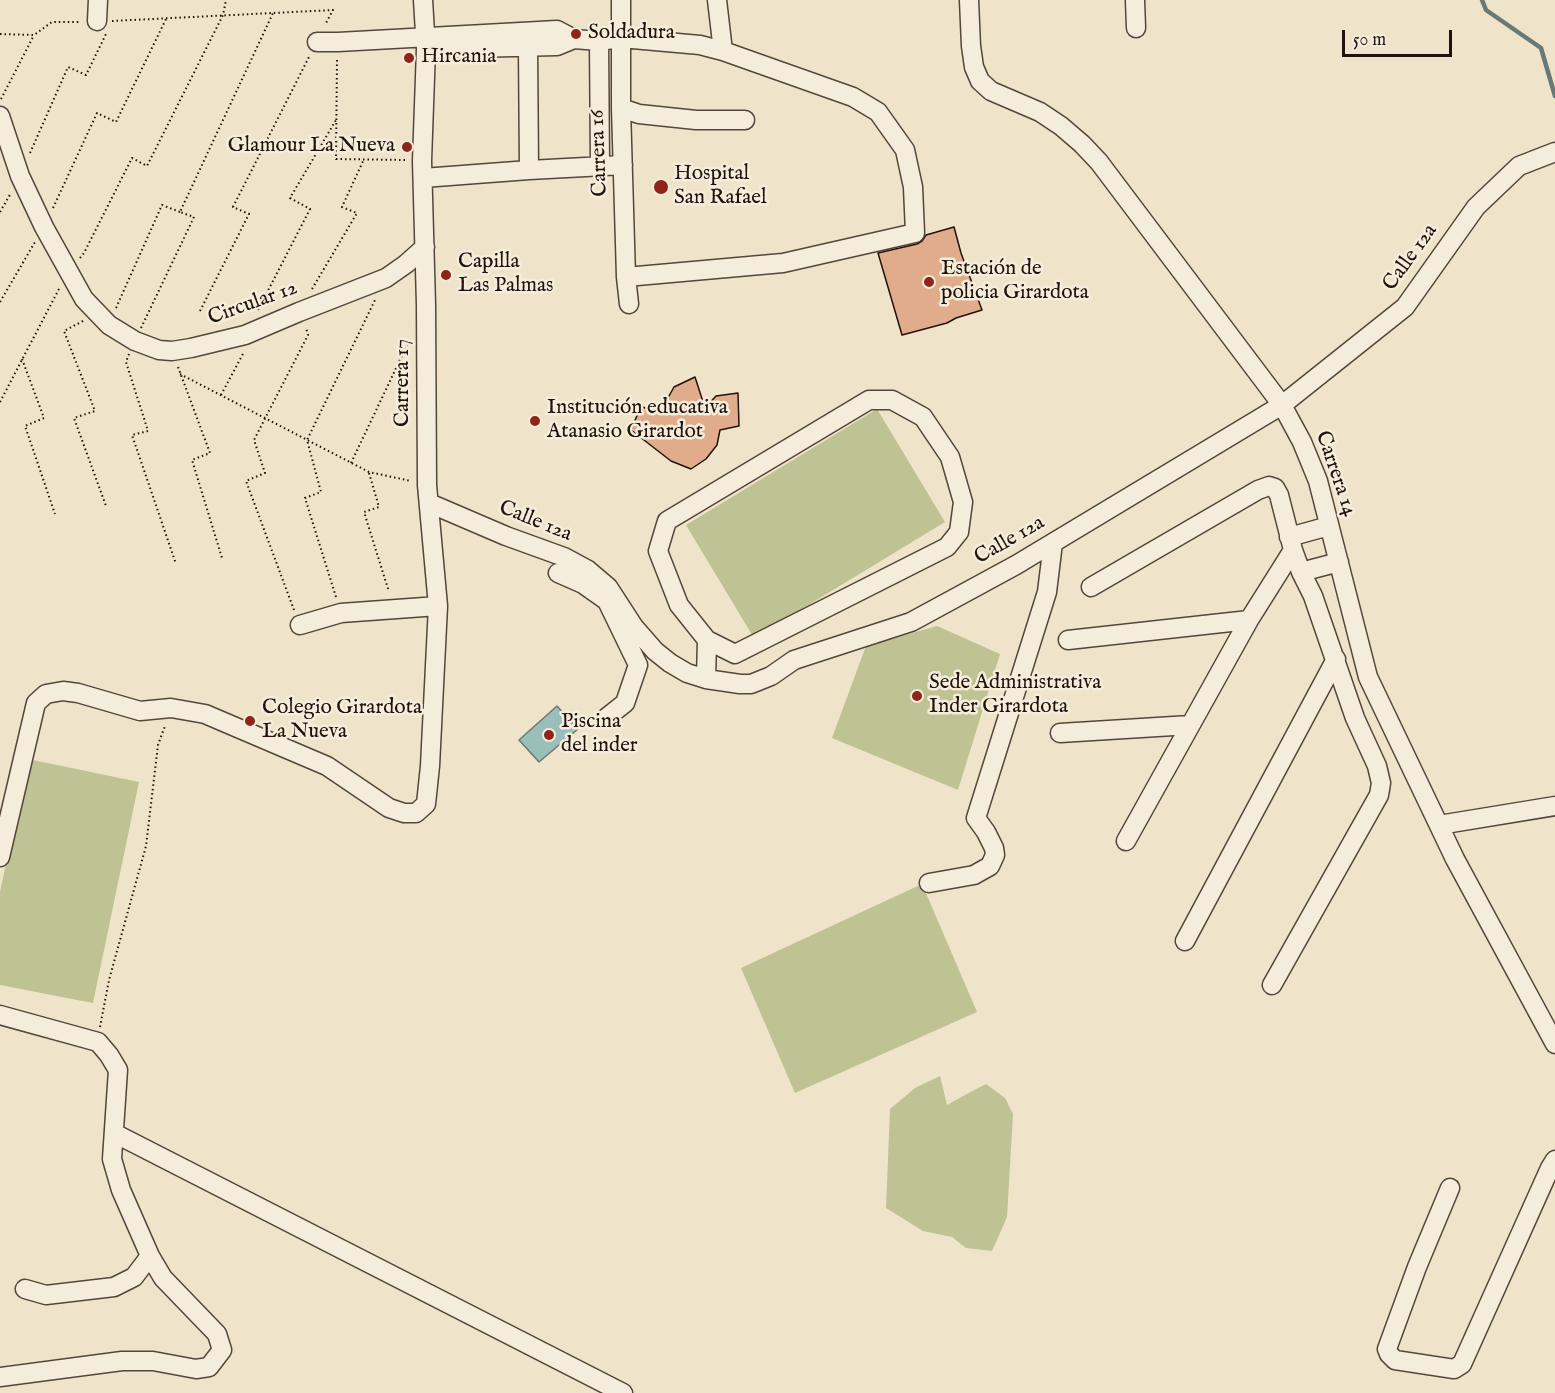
<!DOCTYPE html>
<meta charset="utf-8">
<style>
body{margin:0}
#map{position:relative;width:1555px;height:1393px;overflow:hidden;background:#efe3c9;font-family:"IM FELL English",serif}
canvas{display:block}
.scale{position:absolute;left:1342px;top:30px;width:110px;height:27px;box-sizing:border-box;border:3px solid #22120b;border-top:0;padding-left:8px;font-size:18px;line-height:21px;white-space:nowrap;color:#22120b;-webkit-text-stroke:4px #f5eddc;paint-order:stroke}
</style>
<div id="map">
<canvas width="1555" height="1393"></canvas>
<div class="scale">50 m</div>
</div>
<script>
const context = document.querySelector('canvas').getContext('2d');
context.lineJoin = 'round';
function fillPath(path, color) {
  context.fillStyle = color;
  context.fill(path, 'evenodd');
}
function toPath(rows) {
  const path = new Path2D();
  for (const r of rows) {
    path.moveTo(r[0], r[1]);
    for (let i = 2; i < r.length; i += 2) path.lineTo(r[i], r[i + 1]);
  }
  return path;
}
function trace(path, color, width, dash) {
  context.strokeStyle = color;
  context.lineWidth = width;
  context.lineCap = dash ? 'butt' : 'round';
  context.setLineDash(dash || []);
  context.stroke(path);
}
function label(font, color, halo, rows, align = 'center') {
  context.font = font + ' "IM FELL English",serif';
  context.lineWidth = 5;
  context.setLineDash([]);
  context.textBaseline = 'middle';
  context.strokeStyle = halo;
  context.fillStyle = color;
  for (const [text, x, y, turn = 0] of rows) {
    context.save();
    context.translate(x, y);
    context.rotate((+turn || 0) * Math.PI / 180);
    context.textAlign = isNaN(turn) ? turn : align;
    if (halo) context.strokeText(text, 0, 0);
    context.fillText(text, 0, 0);
    context.restore();
  }
}
fillPath(toPath([
 [877,409,945,522,754,638,686,525],
 [937,626,1000,654,958,790,832,738,866,646],
 [28,759,139,782,93,1003,0,985,0,892],
 [922,884,977,1012,795,1093,741,968],
 [940,1076,947,1105,976,1089,986,1084,1005,1098,1013,1114,1007,1217,992,1251,966,1248,952,1237,923,1231,886,1208,890,1109,915,1088]
]), '#bfc292');
const water = toPath([
 [557,706,578,729,539,762,519,740,557,706]
]);
fillPath(water, '#9abeb9');
trace(water, '#6a7973', 1.5);
trace(toPath([
 [1482,0,1486,10,1541,48,1555,96]
]), '#6a7973', 4.5);
const building = toPath([
 [954,227,961,253,982,310,956,318,947,323,902,335,878,253,917,244,922,241,926,235,954,227],
 [695,377,705,408,716,396,738,393,739,426,720,430,717,445,706,459,691,469,671,461,631,430,641,406,651,411,669,396,674,387,695,377]
]);
fillPath(building, '#e0ac8c');
trace(building, '#22120b', 1.5);
const minor = toPath([
 [621,0,621,108,626,277,629,304],
 [717,0,723,51],
 [969,0,971,46,974,67,980,81,991,91,1040,112,1061,126,1082,144,1099,162,1282,405,1302,442,1318,481,1368,677,1455,859,1555,1044],
 [1135,0,1136,28],
 [97,21,98,0],
 [599,41,600,167],
 [317,42,338,42,557,30,574,39,599,41,621,38,700,45,723,51,853,97,878,112,905,150,913,187,915,233,783,263,626,277],
 [528,47,529,170],
 [426,49,557,46,574,39],
 [621,108,639,114,696,120,745,120],
 [0,116,20,176,44,227,84,299,109,325,135,341,159,350,172,351,191,348,245,335,299,312,386,278,406,264,425,247],
 [423,178,529,170,623,165],
 [429,503,506,536,564,557,588,570,608,587,634,627,655,651,670,663,687,673,706,679,740,684,751,684,771,676,794,660,911,622,1016,565,1282,405,1405,307,1476,207,1519,166,1555,152],
 [1289,537,1329,526],
 [1301,572,1339,562],
 [558,573,583,584,607,601,638,665,625,703,606,718],
 [1091,587,1258,490,1269,486,1275,488,1279,495,1293,550,1301,572,1313,596,1355,718,1377,766,1381,783,1379,795,1272,985],
 [300,625,341,613,438,606],
 [1068,640,1249,620],
 [706,679,707,640,679,605,658,551,667,521,869,400,892,400,923,417,950,457,963,502,959,532,947,547,735,654,707,640],
 [1060,733,1190,725],
 [1439,825,1555,806],
 [1126,841,1249,620,1293,550],
 [0,857,36,703,46,694,63,691,78,693,140,711,171,708,205,714,327,766,389,808,404,813,416,813,426,804,430,766,438,606,427,485,426,305,422,161,426,49,423,0],
 [929,883,974,875,990,866,995,855,994,848,986,832,976,818,1047,592,1053,543],
 [1185,941,1336,659],
 [0,1015,98,1042,109,1055,118,1070,112,1159,121,1190,150,1256,163,1278,217,1334,222,1350,209,1367,196,1369,153,1361,122,1361,0,1377],
 [114,1133,623,1393],
 [1450,1188,1417,1267,1387,1349,1389,1354,1395,1360,1454,1369,1462,1364,1550,1168,1555,1160],
 [25,1289,46,1295,114,1287,134,1277,150,1256]
]);
trace(minor, '#55463a', 21);
trace(toPath([
 [112,21,333,10,325,25],
 [0,34,34,35,52,22,80,22],
 [337,60,336,159,405,160],
 [1,99,34,35],
 [30,153,68,67,86,75,106,34],
 [53,208,97,113,116,122,166,19],
 [0,212,11,193],
 [80,258,84,253,132,158,147,166,223,15,226,0],
 [312,289,357,213,342,207,364,159],
 [0,302,35,242],
 [116,308,162,205,180,212],
 [258,310,310,209,290,198,336,120],
 [200,311,249,214,233,207,309,57],
 [83,321,64,331,95,411,74,418,106,506],
 [141,328,194,217,180,212,273,13],
 [129,354,126,362,148,431,132,435,176,564],
 [22,359,44,418,25,426,55,514],
 [178,367,210,453,192,460,222,558],
 [180,374,369,472,411,481],
 [221,395,244,352],
 [0,402,60,287],
 [351,463,409,341],
 [369,473,379,507,364,512,389,592],
 [336,597,305,498,321,492,307,440,375,300],
 [294,610,246,481,265,473,254,440,308,335,306,328],
 [100,1027,109,980,146,846,158,745,165,726]
]), '#22120b', 2, [1.5, 3]);
trace(minor, '#f5eddc', 18);
for (const [x, y, r, color] of [
 [576,34,6,"#8f2418"],
 [409,58,6,"#8f2418"],
 [407,147,6,"#8f2418"],
 [661,187,8,"#8f2418"],
 [446,275,6,"#8f2418"],
 [929,282,6,"#8f2418"],
 [535,421,6,"#8f2418"],
 [917,696,6,"#8f2418"],
 [250,721,6,"#8f2418"],
 [549,735,6,"#8f2418"]
]) {
  const dot = new Path2D();
  dot.arc(x, y, r, 0, 2 * Math.PI);
  context.fillStyle = color;
  context.fill(dot);
  trace(dot, '#f5eddc', 2);
}
label('21px', '#22120b', '#f5eddc', [
 ["Soldadura",588,34],
 ["Hircania",421,58],
 ["Glamour La Nueva",395,147,"right"],
 ["Hospital",674,175],
 ["San Rafael",674,199],
 ["Capilla",458,263],
 ["Las Palmas",458,287],
 ["Estación de",941,270],
 ["policia Girardota",941,294],
 ["Institución educativa",547,409],
 ["Atanasio Girardot",547,433],
 ["Sede Administrativa",929,684],
 ["Inder Girardota",929,708],
 ["Colegio Girardota",262,709],
 ["La Nueva",262,733],
 ["Piscina",561,723],
 ["del inder",561,747]
], 'left');
label('21px', '#22120b', '#f5eddc', [
 ["Carrera 16",600,153,-92],
 ["Calle 12a",1411,258,-54],
 ["Circular 12",253,304,-20],
 ["Carrera 17",404,383,-90],
 ["Carrera 14",1335,474,71],
 ["Calle 12a",535,522,22],
 ["Calle 12a",1010,541,-30]
]);
</script>
